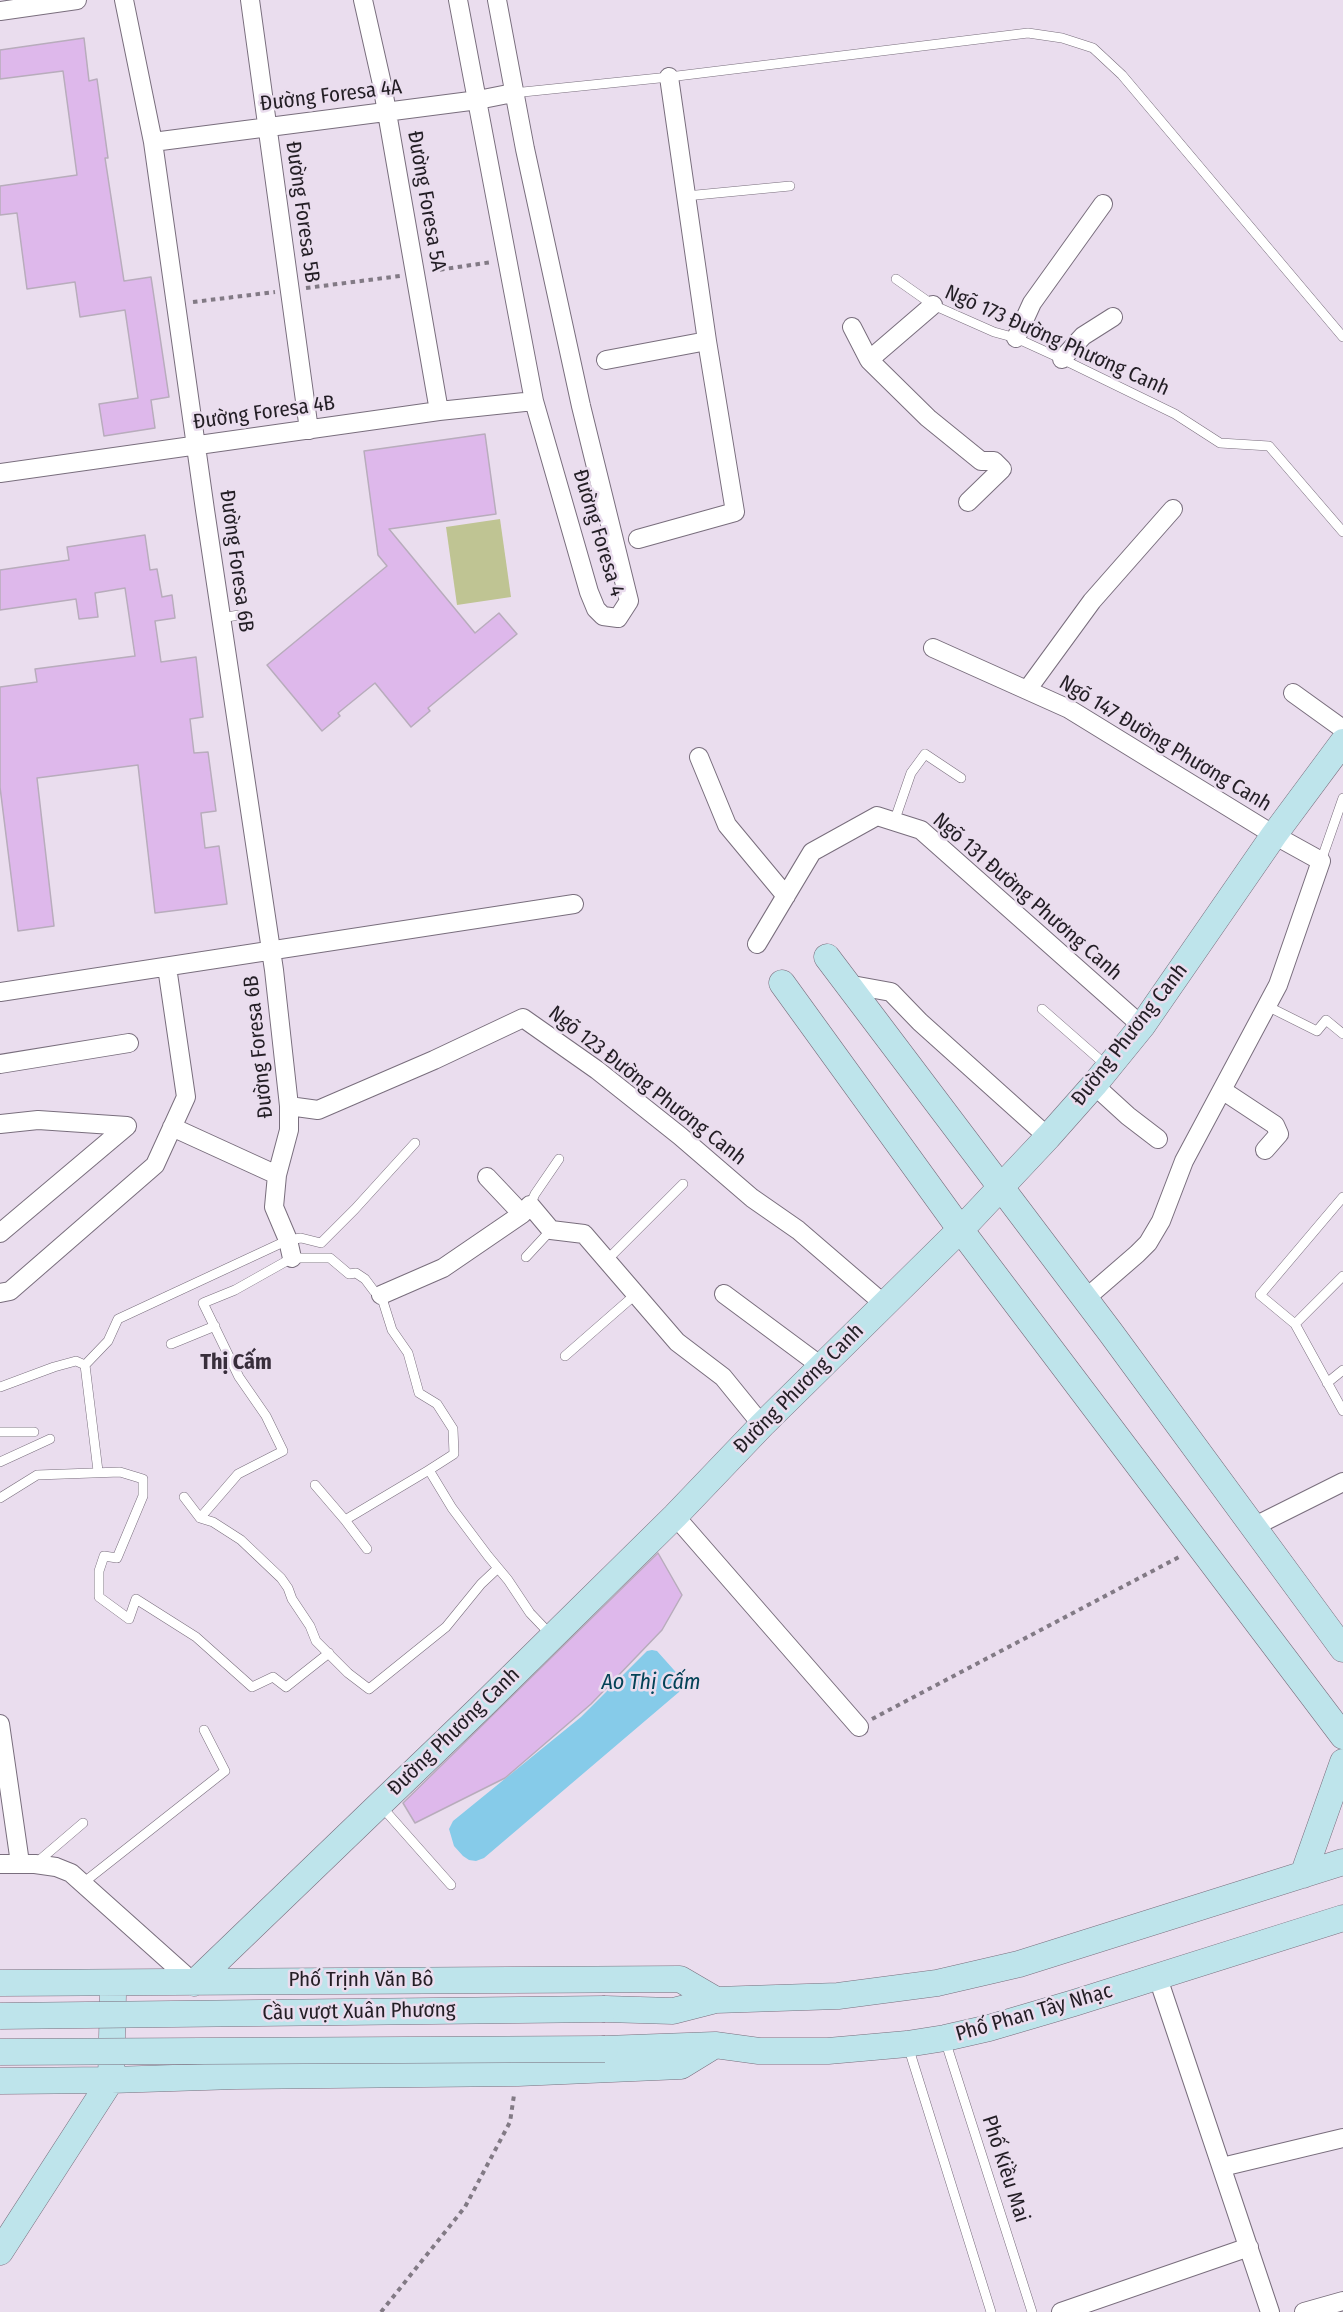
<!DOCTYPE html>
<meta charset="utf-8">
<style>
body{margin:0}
canvas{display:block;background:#eaddee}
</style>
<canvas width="1343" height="2312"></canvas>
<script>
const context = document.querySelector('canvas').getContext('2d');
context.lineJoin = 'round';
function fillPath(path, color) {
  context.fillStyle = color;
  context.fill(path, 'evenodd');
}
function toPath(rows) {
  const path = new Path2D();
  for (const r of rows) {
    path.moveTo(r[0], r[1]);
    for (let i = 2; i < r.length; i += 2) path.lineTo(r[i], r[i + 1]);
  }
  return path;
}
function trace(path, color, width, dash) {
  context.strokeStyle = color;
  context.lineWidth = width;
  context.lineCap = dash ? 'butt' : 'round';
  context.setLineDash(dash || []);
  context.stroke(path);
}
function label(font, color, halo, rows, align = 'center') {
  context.font = font + ' "Fira Sans Condensed",sans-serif';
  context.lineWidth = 5;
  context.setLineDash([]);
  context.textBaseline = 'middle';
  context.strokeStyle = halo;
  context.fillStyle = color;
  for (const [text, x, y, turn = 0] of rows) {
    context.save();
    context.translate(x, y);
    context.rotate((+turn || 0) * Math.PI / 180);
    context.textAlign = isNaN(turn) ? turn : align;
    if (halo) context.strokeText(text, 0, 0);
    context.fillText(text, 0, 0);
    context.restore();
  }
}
fillPath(toPath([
 [500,519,511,597,457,605,446,527]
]), '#bfc493');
fillPath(toPath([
 [652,1650,657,1651,682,1679,682,1685,679,1692,484,1858,476,1861,469,1860,463,1856,454,1846,449,1829,453,1821,581,1717,647,1651]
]), '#86cbe9');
const building = toPath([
 [84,38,89,81,97,79,108,158,105,158,124,281,151,277,169,397,151,400,155,428,104,436,99,404,138,398,125,310,80,317,75,282,27,289,17,213,0,215,0,186,77,175,63,71,0,79,0,50,84,38],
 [485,434,496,514,389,529,475,633,499,613,517,634,428,708,430,711,411,727,375,683,338,713,340,716,322,731,267,665,387,566,378,555,364,451,485,434],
 [145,535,150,570,157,569,162,597,172,595,175,618,155,621,161,662,196,657,203,717,190,719,194,753,208,752,216,811,201,813,205,848,219,846,227,904,155,913,138,765,37,778,54,926,18,931,0,787,0,687,37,682,35,669,135,656,125,588,95,593,98,617,79,619,76,599,0,610,0,570,69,560,67,547,145,535],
 [658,1553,682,1595,662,1630,591,1704,505,1778,415,1823,403,1803,658,1553]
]);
fillPath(building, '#deb8eb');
trace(building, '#b8acbc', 1.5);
const lane = toPath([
 [513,93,669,77,1028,33,1062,38,1093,48,1122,75,1343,337],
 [686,196,790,186],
 [896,279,933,305,994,332,1016,338,1062,359,1175,414,1220,443,1269,446,1343,532],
 [221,618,239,615],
 [894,822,911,773,925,754,961,778],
 [1321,861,1343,798],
 [1267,1006,1317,1031,1326,1020,1343,1034],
 [1042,1009,1107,1066],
 [1343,1197,1260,1295,1295,1324,1343,1411],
 [530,1205,535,1194,559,1159],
 [526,1257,551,1230],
 [607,1260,683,1184],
 [1295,1324,1343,1276],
 [171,1344,215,1326],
 [565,1356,636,1294],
 [1327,1383,1343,1370],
 [0,1387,54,1367,76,1361,85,1365],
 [0,1432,34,1432],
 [0,1462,50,1439],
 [98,1471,85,1365,108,1341,118,1319,288,1240,301,1238,321,1243,355,1209,415,1143],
 [315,1485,345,1520,367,1549],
 [184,1497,200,1518],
 [0,1498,37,1475,120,1472,143,1479,143,1496,117,1558,104,1556,99,1571,99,1597,129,1619,136,1599,196,1637,252,1687,273,1677,286,1687,329,1653],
 [200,1518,238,1474,283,1451,266,1416,239,1377,203,1303,235,1290,292,1258,330,1258,349,1274,356,1273,365,1279,374,1291,381,1295,392,1330,408,1353,419,1393,437,1404,453,1429,454,1454,429,1470,452,1508,488,1556,508,1580,530,1613,551,1635],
 [200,1518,213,1522,241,1540,281,1578,288,1588,292,1599,310,1626,316,1641,348,1673,369,1689,446,1627,481,1584,498,1568],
 [345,1520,429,1470],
 [381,1806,451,1885],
 [35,1864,83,1823],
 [83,1883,225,1771,204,1730],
 [945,2040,1032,2312],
 [908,2046,991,2312]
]);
const street = toPath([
 [124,0,153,142,205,510,274,970,289,1106,289,1130,277,1175,274,1207,288,1240,292,1258],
 [250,0,309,430],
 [363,0,382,84,439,411],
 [458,0,534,401,589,592,596,609,603,616,618,618,629,601,581,406,525,149,497,0],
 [0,11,77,0],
 [153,142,478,100,513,93],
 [933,305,869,360,928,418,981,461,994,461,1002,469,968,502],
 [852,327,869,360],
 [1016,338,1032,303,1103,204],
 [1062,359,1083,336,1113,317],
 [606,360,707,341],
 [0,473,439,411,534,401],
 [638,539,735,512,707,341,669,77],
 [933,648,1069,709,1274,835,1321,861,1278,985,1184,1161,1161,1221,1148,1243,1137,1254,1085,1299],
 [1027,690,1092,601,1173,509],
 [1293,693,1343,729],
 [699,757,727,825,786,896],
 [757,944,812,852,877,816,921,830,1142,1026],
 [847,984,891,992,920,1022,1048,1137],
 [0,992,574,904],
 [0,1064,129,1043],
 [1094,1085,1128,1116,1158,1139],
 [1222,1090,1275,1125,1279,1134,1265,1150],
 [289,1106,318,1110,434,1060,523,1018,597,1070,680,1136,752,1198,798,1230,884,1304],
 [0,1124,38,1120,127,1126],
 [172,1127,277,1175],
 [487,1177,522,1214],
 [0,1233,127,1126],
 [0,1293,10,1291,155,1165,186,1097,167,967],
 [724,1294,821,1366],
 [381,1295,443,1268,522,1214,530,1205,551,1230,584,1234,677,1342,723,1377,762,1425],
 [675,1516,859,1727],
 [1253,1527,1343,1482],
 [0,1724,20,1863],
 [0,1864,35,1864,56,1867,71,1873,194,1983],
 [1158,1978,1270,2312],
 [1222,2167,1343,2138],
 [1061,2312,1249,2247],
 [1304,2312,1343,2301]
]);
const secondary = toPath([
 [827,957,1111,1333,1343,1649],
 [782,983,960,1229,1343,1736],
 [1303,1875,1343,1762],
 [0,1983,680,1979,716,2000],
 [194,1983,482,1706,675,1516,762,1425,969,1221,1048,1137,1094,1085,1142,1026,1274,835,1343,742],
 [605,2009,673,2011,716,2000,838,1996,937,1983,1019,1964,1343,1862],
 [605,2049,715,2045,759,2051,828,2051,907,2044,945,2038,989,2028,1074,2003,1343,1918],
 [0,2081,111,2080,236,2076,518,2073,681,2066,712,2047],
 [0,2252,111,2080,113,1995]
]);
trace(lane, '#796e7d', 10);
trace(street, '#796e7d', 20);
trace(secondary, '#796e7d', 27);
trace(toPath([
 [431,271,492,262],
 [306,288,400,276],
 [193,302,275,292],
 [872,1719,1181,1556],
 [381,2312,465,2207,510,2122,514,2095]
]), '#827a85', 4, [4.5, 4.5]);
trace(lane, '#fff', 9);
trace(street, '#fff', 18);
trace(secondary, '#bee4eb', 26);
const secondaryBridge = toPath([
 [0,2016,605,2009],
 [0,2052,605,2049]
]);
trace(secondaryBridge, '#796e7d', 27, []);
trace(secondaryBridge, '#bee4eb', 26);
label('21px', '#231e25', '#eaddee', [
 ["Đường Foresa 4A",331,96,-7],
 ["Đường Foresa 5A",426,201,80],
 ["Đường Foresa 5B",302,212,82],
 ["Ngõ 173 Đường Phương Canh",1057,341,24],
 ["Đường Foresa 4B",264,413,-8],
 ["Đường Foresa 4",598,533,73],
 ["Đường Foresa 6B",236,561,82],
 ["Ngõ 147 Đường Phương Canh",1165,744,31],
 ["Ngõ 131 Đường Phương Canh",1027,897,41],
 ["Đường Phương Canh",1130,1035,-52],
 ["Đường Foresa 6B",259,1047,-96],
 ["Ngõ 123 Đường Phương Canh",647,1086,38],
 ["Đường Phương Canh",799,1389,-45],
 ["Đường Phương Canh",454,1732,-44],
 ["Phố Trịnh Văn Bô",361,1980],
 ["Cầu vượt Xuân Phương",359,2012,-1],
 ["Phố Phan Tây Nhạc",1034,2013,-16],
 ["Phố Kiều Mai",1005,2169,72]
]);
label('bold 22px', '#382e3b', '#eaddee', [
 ["Thị Cấm",236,1363]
]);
label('italic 22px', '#034256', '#eaddee', [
 ["Ao Thị Cấm",651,1683]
]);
</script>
